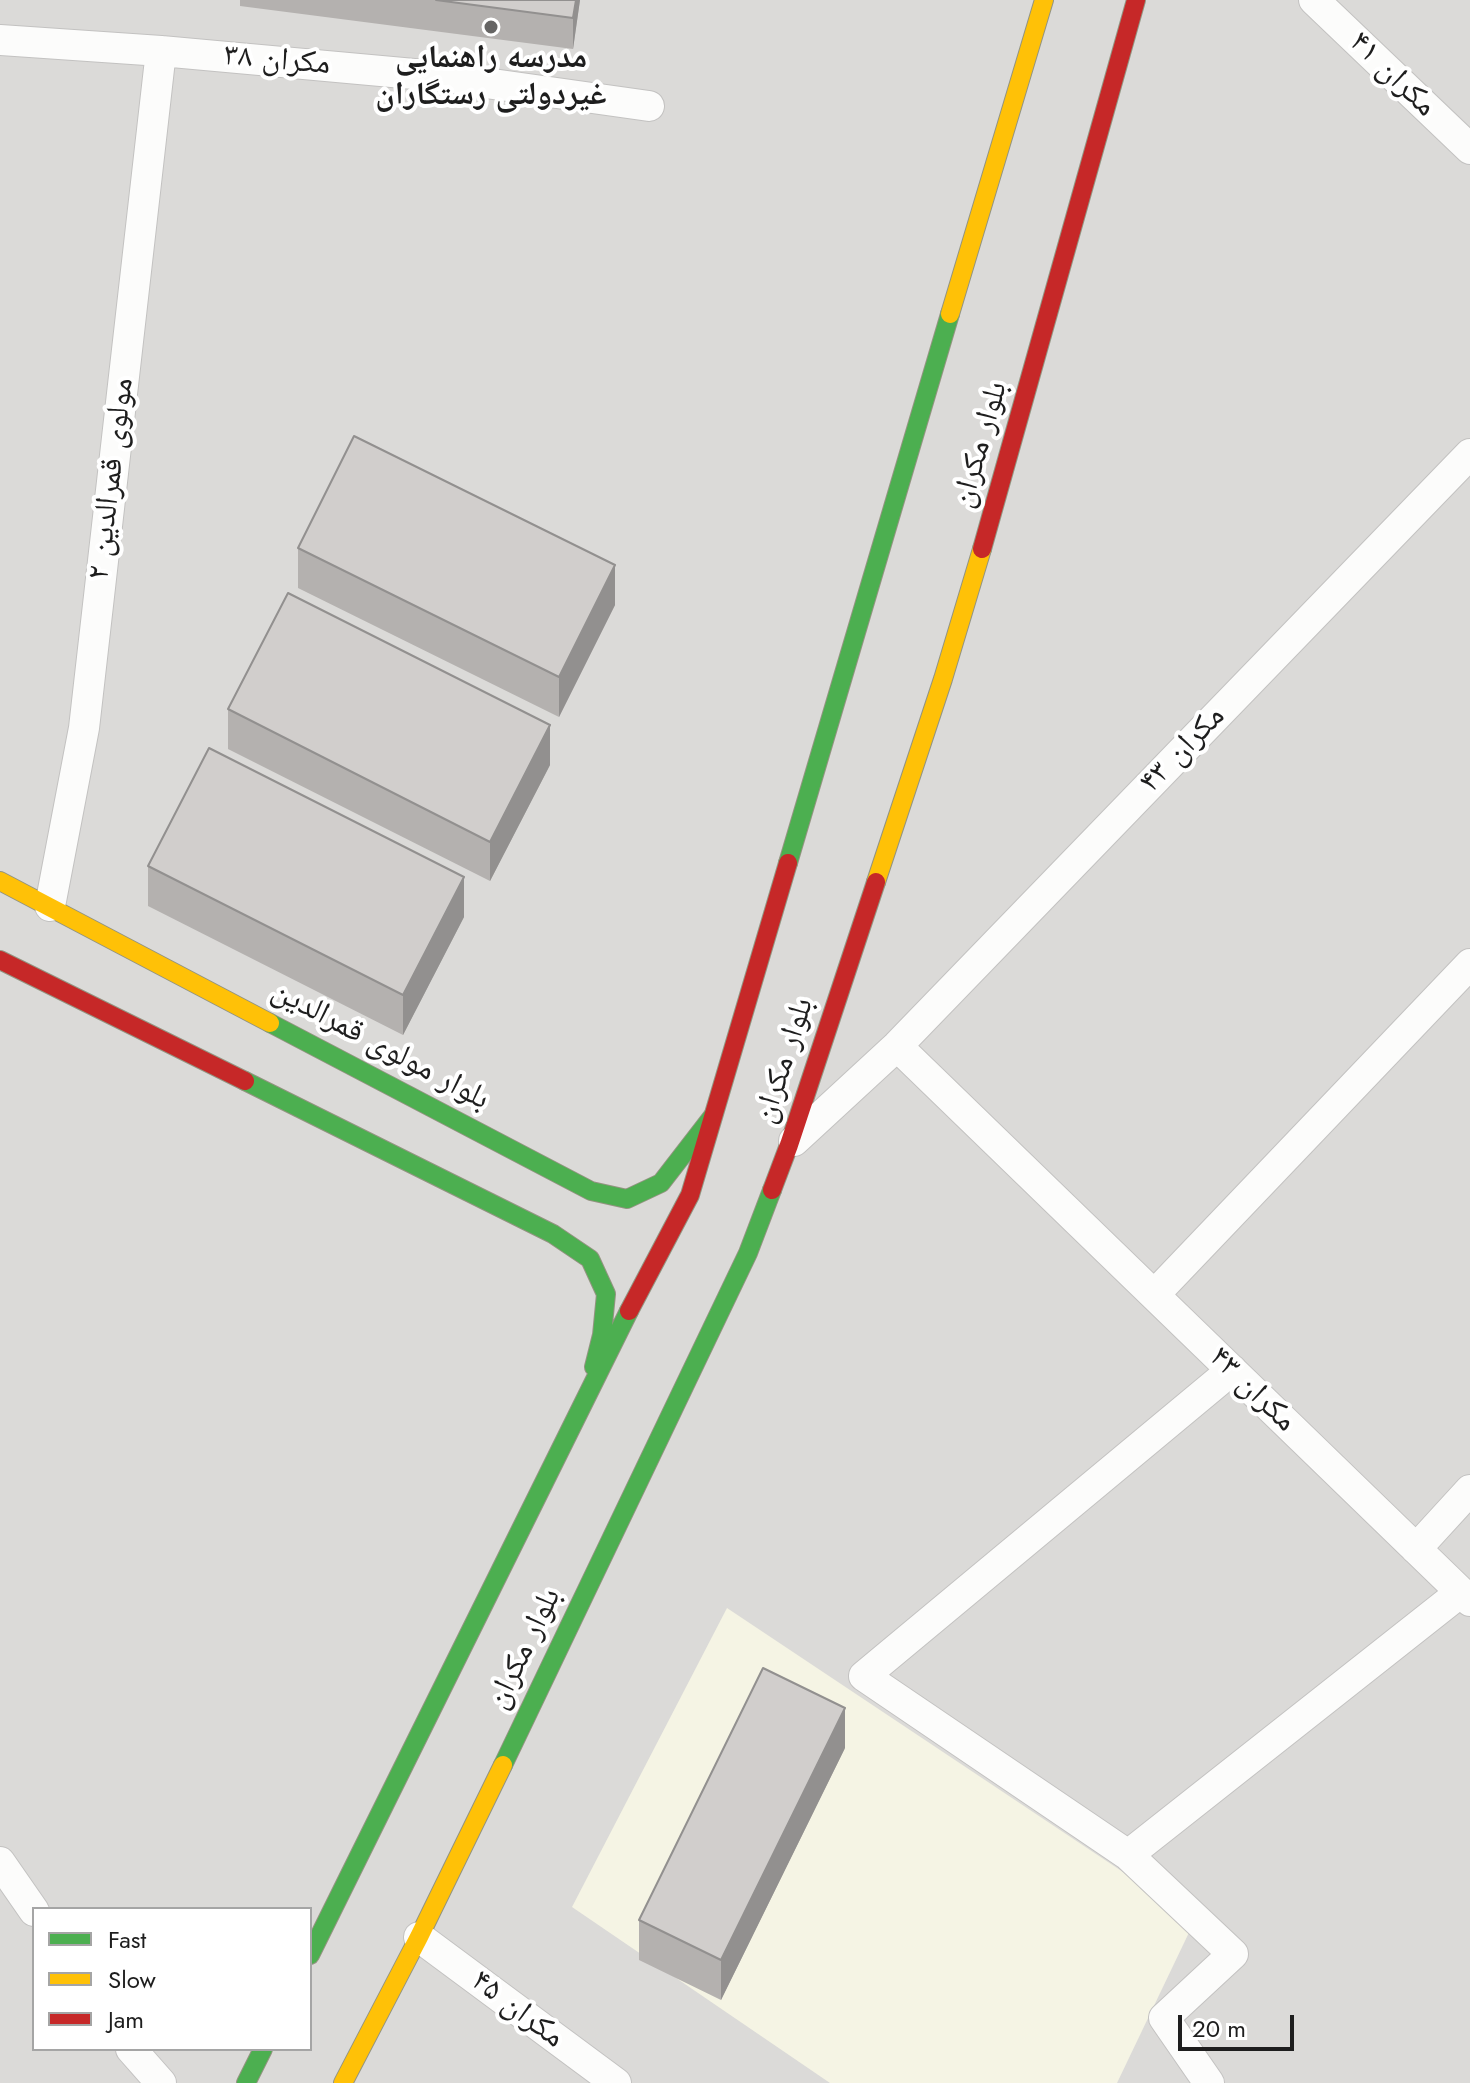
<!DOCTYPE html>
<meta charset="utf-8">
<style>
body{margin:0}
#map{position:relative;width:1470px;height:2083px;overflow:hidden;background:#eceae7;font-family:Jost,sans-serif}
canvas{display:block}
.legend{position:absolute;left:32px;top:1907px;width:280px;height:144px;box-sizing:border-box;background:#fff;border:2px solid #a5a5a5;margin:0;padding:10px 14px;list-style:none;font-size:24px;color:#1e1e1e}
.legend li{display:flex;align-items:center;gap:16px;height:40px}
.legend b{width:40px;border:2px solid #a5a5a5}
.scale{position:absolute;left:1178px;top:2015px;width:116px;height:36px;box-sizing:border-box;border:4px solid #1e1e1e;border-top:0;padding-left:10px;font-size:24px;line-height:28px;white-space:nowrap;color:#1e1e1e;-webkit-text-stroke:6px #fff;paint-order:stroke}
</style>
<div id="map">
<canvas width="1470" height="2083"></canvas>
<ul class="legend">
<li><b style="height:10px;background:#4caf50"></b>Fast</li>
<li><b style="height:10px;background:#ffc107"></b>Slow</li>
<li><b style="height:10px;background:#c62828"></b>Jam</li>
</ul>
<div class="scale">20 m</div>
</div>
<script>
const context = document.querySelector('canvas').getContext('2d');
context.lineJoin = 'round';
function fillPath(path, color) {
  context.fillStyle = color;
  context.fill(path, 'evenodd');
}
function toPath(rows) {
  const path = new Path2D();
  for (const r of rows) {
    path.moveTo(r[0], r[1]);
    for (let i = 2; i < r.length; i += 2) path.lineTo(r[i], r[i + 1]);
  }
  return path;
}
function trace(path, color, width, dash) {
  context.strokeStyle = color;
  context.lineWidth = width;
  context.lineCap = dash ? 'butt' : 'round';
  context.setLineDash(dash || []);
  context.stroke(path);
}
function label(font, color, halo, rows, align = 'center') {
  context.font = font + ' Jost,"Noto Naskh Arabic",sans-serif';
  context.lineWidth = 8;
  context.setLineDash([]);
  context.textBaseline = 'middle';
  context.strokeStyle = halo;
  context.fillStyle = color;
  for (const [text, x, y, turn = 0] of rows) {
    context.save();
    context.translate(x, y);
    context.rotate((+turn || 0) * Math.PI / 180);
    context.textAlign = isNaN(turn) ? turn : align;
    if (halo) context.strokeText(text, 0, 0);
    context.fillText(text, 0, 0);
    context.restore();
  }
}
fillPath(toPath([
 [0,0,1470,0,1470,2083,0,2083],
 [34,1909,310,1909,310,2049,34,2049]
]), '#dbdad8');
fillPath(toPath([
 [727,1608,1195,1920,1117,2083,830,2083,572,1907]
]), '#f5f4e4');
const street = toPath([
 [1314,0,1470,149],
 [0,40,161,51,436,76,649,106],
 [50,906,84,728,161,51],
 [897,1046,1470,1601],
 [794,1141,897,1046,1470,454],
 [1154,1295,1470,964],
 [1232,1370,864,1676,1128,1855,1461,1592],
 [1416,1549,1470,1490],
 [1128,1855,1233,1954,1164,2018,1209,2083],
 [0,1862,34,1911],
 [419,1937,616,2083],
 [131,2049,161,2083]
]);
const fast = toPath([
 [788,863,950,314],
 [270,1023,591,1191,627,1199,661,1183,712,1117],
 [245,1081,553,1234,590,1259,606,1294,602,1335,594,1367],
 [503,1765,748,1253,772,1190],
 [310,1955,629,1311],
 [246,2083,263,2049]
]);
const slow = toPath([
 [950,314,1044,0],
 [0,881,270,1023],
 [876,882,943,679,982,549],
 [343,2083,419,1937,503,1765]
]);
const jam = toPath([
 [982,549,1136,0],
 [0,960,245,1081],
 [772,1190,789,1145,876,882],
 [629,1311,690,1195,788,863]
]);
trace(street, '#c3c2c1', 32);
trace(fast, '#939481', 20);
trace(slow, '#939481', 20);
trace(jam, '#939481', 20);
trace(street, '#fcfcfb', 30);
trace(fast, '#4caf50', 18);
trace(slow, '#ffc107', 18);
trace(jam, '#c62828', 18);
fillPath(toPath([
 [240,0,580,0,573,49,240,6],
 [298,548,615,605,559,717,298,588],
 [228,709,550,765,490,881,228,749],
 [148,866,464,917,403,1035,148,906],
 [845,1748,721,2000,639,1960,639,1920]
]), '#b4b1af');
fillPath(toPath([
 [576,0,580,0,573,49,573,18],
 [615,565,615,605,559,717,559,677],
 [550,725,550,765,490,881,490,842],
 [464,877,464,917,403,1035,403,995],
 [845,1708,845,1748,721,2000,721,1960]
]), '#92908f');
const building = toPath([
 [436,0,576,0,573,18,436,0],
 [354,436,615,565,559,677,298,548,354,436],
 [288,593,550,725,490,842,228,709,288,593],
 [209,748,464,877,403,995,148,866,209,748],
 [763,1668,845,1708,721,1960,639,1920,763,1668]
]);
fillPath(building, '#d1cecc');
trace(building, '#92908f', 2);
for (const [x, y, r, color] of [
 [491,27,8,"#666564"]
]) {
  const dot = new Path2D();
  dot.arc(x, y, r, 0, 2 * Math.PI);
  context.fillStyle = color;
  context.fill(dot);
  trace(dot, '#fff', 3);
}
label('bold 32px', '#1e1e1e', '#fff', [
 ["مدرسه راهنمایی",491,59],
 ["غیردولتی رستگاران",491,96]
]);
label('32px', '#1e1e1e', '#fff', [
 ["مکران ۳۸",277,61,5],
 ["مکران ۴۱",1392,75,44],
 ["بلوار مکران",981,445,-74],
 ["مولوی قمرالدین ۲",112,479,-83],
 ["مکران ۴۳",1183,750,-46],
 ["بلوار مولوی قمرالدین",380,1046,28],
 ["بلوار مکران",785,1061,-72],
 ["مکران ۴۳",1252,1390,44],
 ["بلوار مکران",525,1649,-64],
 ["مکران ۴۵",517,2010,37]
]);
</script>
